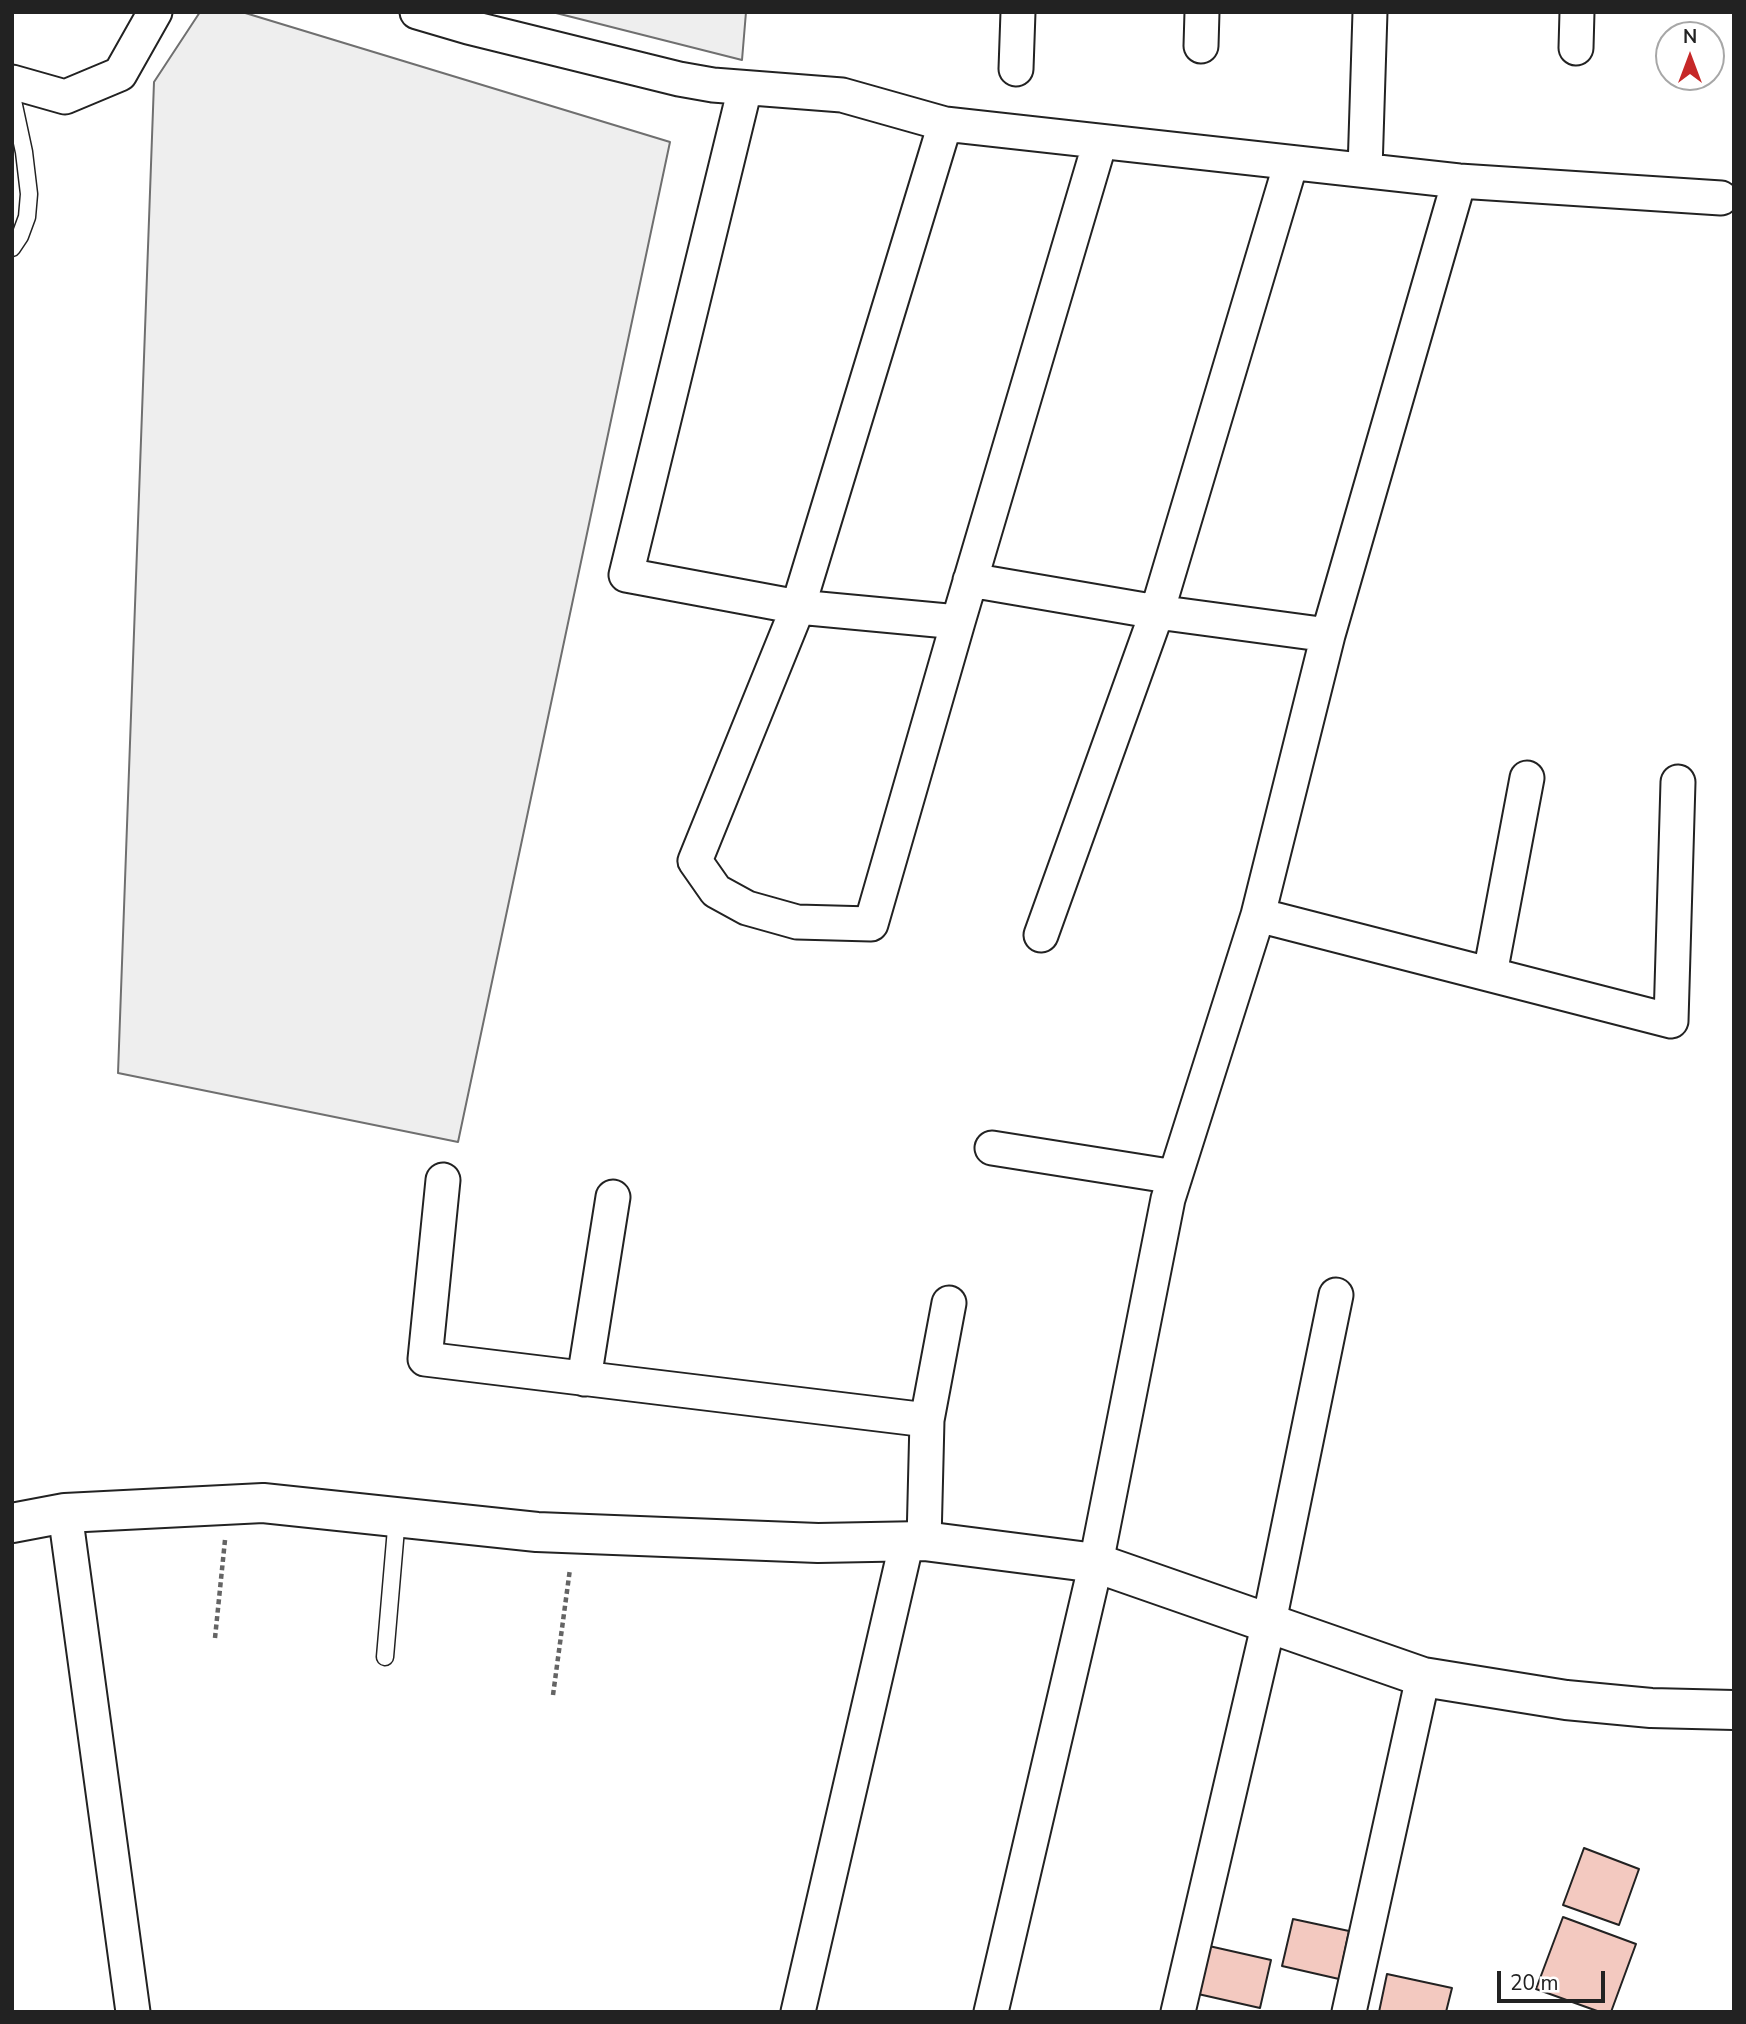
<!DOCTYPE html>
<style>
body{margin:0}
#map{position:relative;width:1746px;height:2024px;overflow:hidden;background:#fff;font-family:"Nunito Sans",sans-serif}
canvas{display:block}
.frame{position:absolute;inset:0;border:14px solid #222;pointer-events:none}
.north{position:absolute;left:1655px;top:21px;width:70px;height:70px;box-sizing:border-box;background:#fff;border:2px solid #a7a7a7;border-radius:50%;rotate:0deg;font-size:19px;font-weight:700;line-height:28px;text-align:center;color:#222}
.north::after{content:'';display:block;margin:auto;width:24px;height:32px;background:#c62828;clip-path:polygon(50% 0,100% 100%,50% 72%,0 100%)}
.scale{position:absolute;left:1497px;top:1971px;width:108px;height:32px;box-sizing:border-box;border:4px solid #222;border-top:0;padding-left:9px;font-size:21px;line-height:24px;white-space:nowrap;color:#222;-webkit-text-stroke:5px #fff;paint-order:stroke}
</style>
<div id="map">
<canvas width="1746" height="2024"></canvas>
<div class="frame"></div>
<div class="north">N</div>
<div class="scale">20 m</div>
</div>
<script>
const context = document.querySelector('canvas').getContext('2d');
context.lineJoin = 'round';
function fillPath(path, color) {
  context.fillStyle = color;
  context.fill(path, 'evenodd');
}
function toPath(rows) {
  const path = new Path2D();
  for (const r of rows) {
    path.moveTo(r[0], r[1]);
    for (let i = 2; i < r.length; i += 2) path.lineTo(r[i], r[i + 1]);
  }
  return path;
}
function trace(path, color, width, dash) {
  context.strokeStyle = color;
  context.lineWidth = width;
  context.lineCap = dash ? 'butt' : 'round';
  context.setLineDash(dash || []);
  context.stroke(path);
}
const green = toPath([
 [200,12,242,12,670,142,458,1142,118,1073,154,82,200,12],
 [552,12,746,12,742,60,552,12]
]);
fillPath(green, '#eee');
trace(green, '#6f6f6f', 2);
const building = toPath([
 [1584,1848,1639,1869,1619,1925,1563,1905,1584,1848],
 [1563,1917,1636,1944,1611,2012,1600,2012,1536,1989,1563,1917],
 [1293,1919,1349,1931,1339,1979,1282,1966,1293,1919],
 [1209,1946,1271,1960,1260,2008,1198,1994,1209,1946],
 [1387,1974,1452,1988,1446,2012,1379,2012,1387,1974]
]);
fillPath(building, '#f3c9c0');
trace(building, '#222', 2);
const service = toPath([
 [12,96,24,152,29,194,27,217,20,236,12,248],
 [385,1657,397,1517]
]);
const minor = toPath([
 [417,12,468,27,679,79,713,85,842,95,945,124,1459,181,1721,198],
 [1201,46,1202,12],
 [1576,48,1577,12],
 [1016,69,1018,12],
 [12,82,65,97,120,74,155,12],
 [745,88,626,575,798,607,958,622],
 [945,124,798,607,695,861,716,891,747,908,797,922,871,924,958,622,1100,142],
 [1365,170,1370,12],
 [970,580,1157,612,1291,163],
 [1258,915,1671,1021,1678,782],
 [1041,935,1157,612,1328,635,1459,181],
 [1490,974,1527,778],
 [992,1148,1175,1177],
 [443,1180,425,1359,927,1420],
 [584,1379,613,1197],
 [65,1513,133,2012],
 [924,1541,927,1420,949,1303],
 [798,2012,907,1541],
 [991,2012,1096,1563,1168,1199,1258,915,1328,635],
 [1178,2012,1269,1622,1336,1295],
 [1349,2012,1423,1677]
]);
const tertiary = toPath([
 [12,1523,65,1513,263,1503,537,1532,818,1543,924,1541,1096,1563,1423,1677,1566,1700,1651,1708,1734,1710]
]);
trace(service, '#222', 19);
trace(minor, '#222', 37);
trace(tertiary, '#222', 42);
trace(toPath([
 [215,1638,225,1540],
 [553,1695,570,1569]
]), '#646464', 4.5, [5, 3.5]);
trace(service, '#fff', 16);
trace(minor, '#fff', 33);
trace(tertiary, '#fff', 38);
</script>
